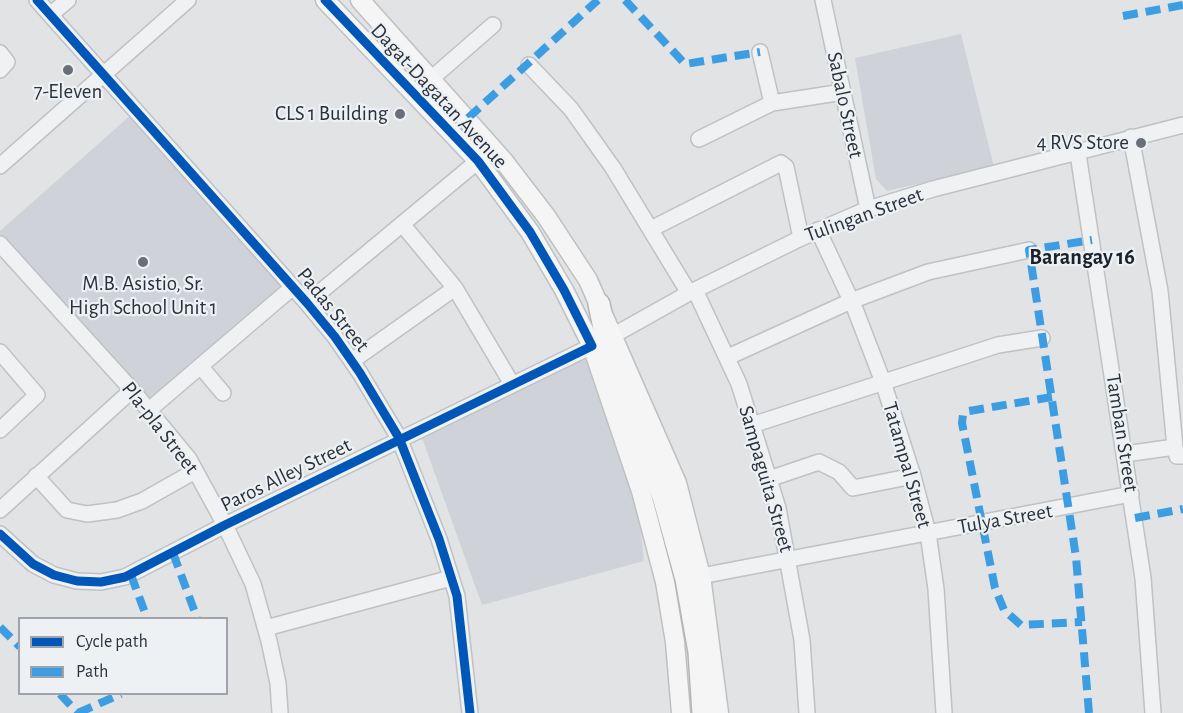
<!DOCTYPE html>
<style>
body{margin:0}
#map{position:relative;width:1183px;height:713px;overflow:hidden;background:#e1e3e5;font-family:"Alegreya Sans",sans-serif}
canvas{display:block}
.legend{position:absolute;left:18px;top:617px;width:210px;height:78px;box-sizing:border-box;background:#eef1f4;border:2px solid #a0a4aa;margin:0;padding:8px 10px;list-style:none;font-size:18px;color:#2a313c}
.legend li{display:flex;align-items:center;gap:12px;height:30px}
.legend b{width:30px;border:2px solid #a0a4aa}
</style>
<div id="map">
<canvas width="1183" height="713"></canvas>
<ul class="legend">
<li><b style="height:8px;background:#0057b8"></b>Cycle path</li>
<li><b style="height:8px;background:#3d9de2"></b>Path</li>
</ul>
</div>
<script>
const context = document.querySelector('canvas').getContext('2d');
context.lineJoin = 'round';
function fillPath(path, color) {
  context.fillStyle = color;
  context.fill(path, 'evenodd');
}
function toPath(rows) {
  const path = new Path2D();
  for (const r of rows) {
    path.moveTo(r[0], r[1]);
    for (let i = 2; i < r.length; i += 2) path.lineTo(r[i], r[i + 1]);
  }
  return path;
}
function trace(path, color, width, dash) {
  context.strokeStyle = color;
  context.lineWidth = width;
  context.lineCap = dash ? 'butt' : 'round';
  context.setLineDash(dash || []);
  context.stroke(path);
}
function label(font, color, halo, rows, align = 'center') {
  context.font = font + ' "Alegreya Sans",sans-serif';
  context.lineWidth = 4.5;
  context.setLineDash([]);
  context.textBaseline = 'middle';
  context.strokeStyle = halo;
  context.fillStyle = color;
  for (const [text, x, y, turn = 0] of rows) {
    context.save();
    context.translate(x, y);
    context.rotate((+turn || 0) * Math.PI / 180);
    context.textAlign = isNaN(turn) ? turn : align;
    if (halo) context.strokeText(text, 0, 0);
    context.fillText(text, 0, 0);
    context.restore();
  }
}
fillPath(toPath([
 [961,34,994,167,887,191,876,179,855,58],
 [132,114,287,286,150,406,0,239,0,231],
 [585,356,609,406,639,514,644,561,482,605,421,435]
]), '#cfd2d8');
const minor = toPath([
 [37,0,307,303,335,337,360,373,399,438,439,539,457,596,470,713],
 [823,0,868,209],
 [50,15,68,0],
 [760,52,772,103],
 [0,53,7,62,0,70],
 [529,65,571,109,613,168,689,293],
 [432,78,493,25],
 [1131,137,1160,291,1175,447,1177,456,1183,456],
 [699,139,772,103,843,92],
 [1078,154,1143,578,1153,713],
 [0,166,188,0],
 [402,224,455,288,512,384],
 [651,229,781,163,786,167,801,238],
 [818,230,855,309,883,382,913,476,928,533,936,589,944,713],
 [0,244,132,390,189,459,225,525,253,584,269,641,278,683,280,713],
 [695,290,739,384,778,508,802,640,807,713],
 [307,303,478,161],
 [614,335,689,293,801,238,868,209,933,189,1183,125],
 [0,352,37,395,0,430],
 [728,357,851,301,928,272,1029,250],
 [352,361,455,288],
 [201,367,223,393],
 [149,410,293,287],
 [752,425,998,345,1042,338],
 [1125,454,1175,447],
 [36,476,67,510,87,514,117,510,142,501,195,471],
 [769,479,819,462,839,472,853,488,913,476],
 [0,510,132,390],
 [0,534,33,564,54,575,77,581,101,582,125,577,225,525,592,346],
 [701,576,1131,494],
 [266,628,451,578]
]);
const major = toPath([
 [325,0,478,161,530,232,564,290,592,346,641,491,665,582,675,642,681,713],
 [360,0,503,160,546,216,588,280,677,483,701,576,719,713]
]);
const highway = toPath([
 [599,304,608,347,663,496,686,579,699,652,703,713]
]);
trace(minor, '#bfc1c3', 18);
trace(major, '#bec0c2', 21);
trace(highway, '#b3b6ba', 24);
trace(minor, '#eff1f2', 15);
trace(major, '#f5f5f5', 18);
trace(highway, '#f5f5f5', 21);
trace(toPath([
 [625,0,685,64,760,52],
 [1123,16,1183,5],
 [468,118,598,0],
 [1052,397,969,411,963,415,962,423,995,588,1004,610,1021,625,1082,622],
 [1135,518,1183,509],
 [173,553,197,618],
 [131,575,147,618],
 [0,627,20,647],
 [60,694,78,713],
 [78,713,121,694],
 [1089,713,1076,557,1029,250,1092,240]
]), '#3d9de2', 8, [15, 8]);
trace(toPath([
 [37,0,307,303,335,337,360,373,399,438,439,539,457,596,470,713],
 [0,534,33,564,54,575,77,581,101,582,125,577,225,525,592,346,564,290,530,232,478,161,325,0]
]), '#0057b8', 9);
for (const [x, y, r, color] of [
 [68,70,6,"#6a6f77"],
 [400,114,6,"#6a6f77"],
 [1141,143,6,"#6a6f77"],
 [143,262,6,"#6a6f77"]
]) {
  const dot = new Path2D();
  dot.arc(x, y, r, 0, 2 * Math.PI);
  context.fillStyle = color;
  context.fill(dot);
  trace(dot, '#eef1f4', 2);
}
label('21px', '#2a313c', '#eef1f4', [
 ["7-Eleven",68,92],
 ["CLS 1 Building",388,114,"right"],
 ["4 RVS Store",1129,143,"right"],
 ["M.B. Asistio, Sr.",143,284],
 ["High School Unit 1",143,308]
]);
label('21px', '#2a313c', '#eef1f4', [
 ["Dagat-Dagatan Avenue",439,96,47],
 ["Sabalo Street",845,105,78],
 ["Tulingan Street",864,215,-20],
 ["Padas Street",333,310,51],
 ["Pla-pla Street",160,428,52],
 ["Tamban Street",1122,433,81],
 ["Tatampal Street",907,465,74],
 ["Paros Alley Street",286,475,-26],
 ["Sampaguita Street",766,479,74],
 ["Tulya Street",1005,519,-10]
]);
label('bold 22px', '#1c222d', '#eef1f4', [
 ["Barangay 16",1082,257]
]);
</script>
